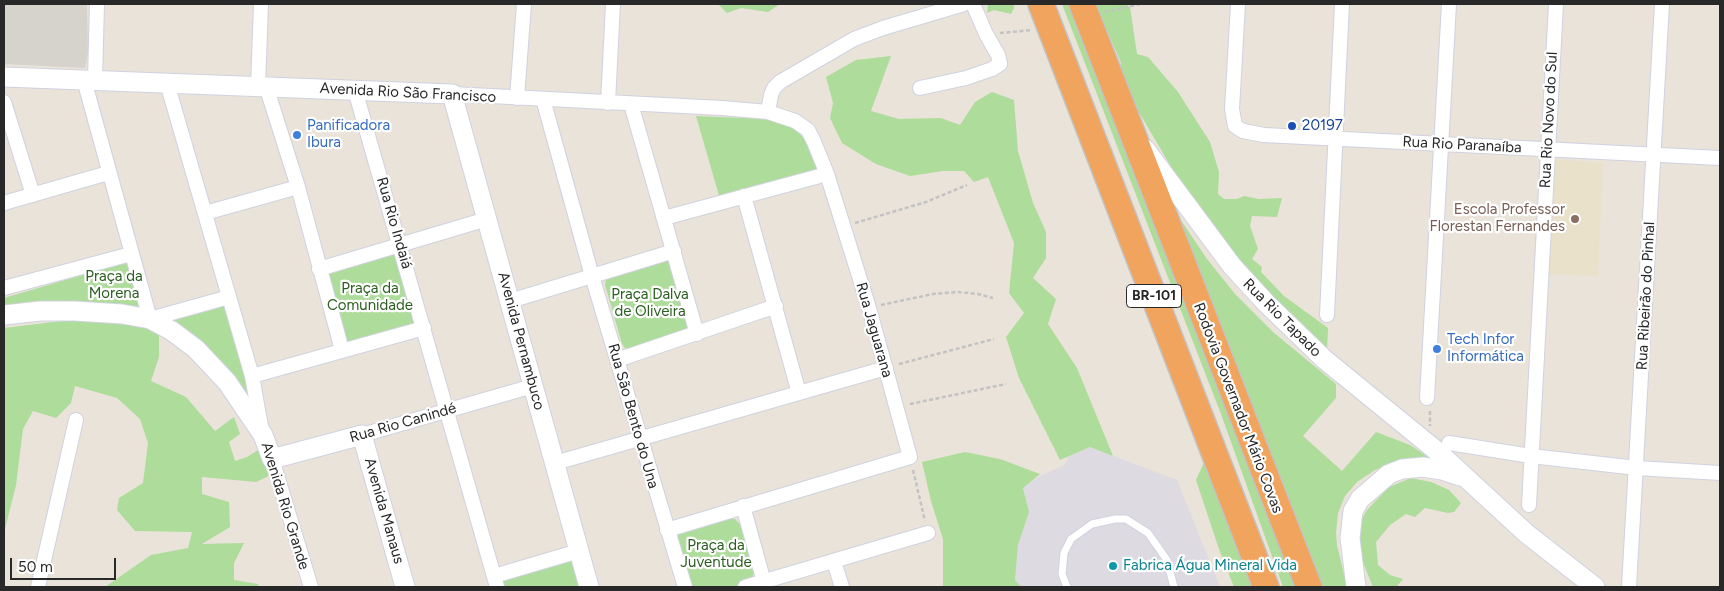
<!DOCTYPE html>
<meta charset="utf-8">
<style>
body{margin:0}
#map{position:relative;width:1724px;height:591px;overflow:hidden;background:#e9e3da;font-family:Figtree,sans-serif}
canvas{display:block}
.frame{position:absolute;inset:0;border:5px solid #282828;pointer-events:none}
.scale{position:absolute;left:10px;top:558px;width:106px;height:22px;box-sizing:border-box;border:2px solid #282828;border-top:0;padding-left:6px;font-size:15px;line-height:18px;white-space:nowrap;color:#282828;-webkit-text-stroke:4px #fff;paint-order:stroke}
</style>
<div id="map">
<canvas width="1724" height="591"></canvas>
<div class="frame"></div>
<div class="scale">50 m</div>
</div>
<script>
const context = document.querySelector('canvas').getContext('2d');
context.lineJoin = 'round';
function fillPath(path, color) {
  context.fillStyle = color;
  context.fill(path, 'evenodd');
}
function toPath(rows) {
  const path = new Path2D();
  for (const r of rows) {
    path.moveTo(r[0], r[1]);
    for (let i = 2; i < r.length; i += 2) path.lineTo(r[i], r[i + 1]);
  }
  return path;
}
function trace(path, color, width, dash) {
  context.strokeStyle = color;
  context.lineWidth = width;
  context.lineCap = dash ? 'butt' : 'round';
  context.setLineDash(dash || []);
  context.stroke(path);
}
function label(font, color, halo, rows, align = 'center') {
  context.font = font + ' Figtree,sans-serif';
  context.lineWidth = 4.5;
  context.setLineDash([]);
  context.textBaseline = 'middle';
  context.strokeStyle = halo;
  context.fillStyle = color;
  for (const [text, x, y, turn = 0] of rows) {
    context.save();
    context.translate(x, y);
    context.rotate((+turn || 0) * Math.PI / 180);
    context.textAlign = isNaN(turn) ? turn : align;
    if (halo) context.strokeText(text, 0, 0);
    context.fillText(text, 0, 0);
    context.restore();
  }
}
fillPath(toPath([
 [1090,447,1177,480,1220,587,1021,587,1015,580,1018,545,1029,512,1023,487,1042,475,1065,465,1069,456]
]), '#dddae2');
fillPath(toPath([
 [1553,159,1603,163,1598,276,1548,274]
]), '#eae1ca');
fillPath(toPath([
 [718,4,780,4,768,12,741,8,727,13],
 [988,4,1014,4,1014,8,1011,14,994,10,987,13],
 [1062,4,1075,4,1300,587,1283,587,1221,414],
 [1096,4,1125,4,1130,7,1137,54,1148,57,1178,92,1210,142,1219,172,1218,194,1224,199,1237,199,1244,196,1259,199,1282,198,1277,217,1252,216,1250,226,1258,249,1252,259,1262,267,1261,272,1284,296,1328,328,1327,352,1255,285,1176,175,1124,87,1118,70,1121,63],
 [891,56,871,111,899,119,941,118,960,125,975,102,992,92,1014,100,1018,151,1033,203,1046,232,1046,258,1033,278,1056,299,1048,324,1077,368,1113,456,1090,447,1060,460,1019,378,1006,337,1024,313,1009,293,1014,243,988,177,974,182,964,171,943,171,910,176,876,164,842,143,830,118,833,103,826,77,856,60],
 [696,116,766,119,777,121,788,125,800,134,808,144,818,170,720,199],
 [1170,204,1207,259,1235,294,1273,332,1336,384,1336,398,1303,436,1342,471,1376,432,1410,445,1428,457,1428,459,1407,460,1392,463,1375,470,1357,482,1345,496,1338,513,1336,532,1337,545,1347,587,1320,587],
 [393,254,395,254,414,321,412,324,349,342,345,341,328,274,329,272],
 [669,259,694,328,628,349,625,348,622,344,614,316,605,285,606,280,610,276],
 [127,262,139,300,139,308,75,301,56,302,4,309,4,298],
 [224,302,253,402,162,319],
 [70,320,112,321,159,331,159,357,151,381,186,397,215,431,234,417,240,434,229,442,235,461,247,457,258,450,269,476,256,482,202,477,202,494,229,502,230,527,202,544,244,543,234,563,234,580,258,584,259,587,105,587,151,555,188,548,192,532,135,531,117,510,119,498,143,483,148,443,140,419,117,398,75,386,71,403,56,418,33,411,23,429,16,485,4,533,4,328],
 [965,452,1000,459,1040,474,1023,488,1029,512,1018,545,1015,580,1021,587,943,587,943,539,931,501,922,462],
 [1206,458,1252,574,1251,587,1234,587,1219,549,1196,480],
 [1411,478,1431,482,1449,490,1461,503,1454,512,1448,513,1425,508,1415,517,1406,514,1390,525,1376,542,1378,565,1390,575,1403,579,1397,586,1399,587,1373,587,1364,565,1357,541,1358,526,1367,510,1389,487],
 [724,518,735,519,742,526,754,568,753,576,744,584,732,587,689,587,677,539,679,534,680,533],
 [570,560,574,561,583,587,501,587,504,580]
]), '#aedc9a');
fillPath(toPath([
 [4,4,87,4,88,52,85,68,4,64]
]), '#d6d2cc');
const lane = toPath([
 [1067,587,1062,574,1064,553,1071,539,1092,524,1115,519,1126,519,1148,533,1167,560,1174,587]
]);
const street = toPath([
 [1238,4,1232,109,1235,126,1243,131,1264,135,1720,158],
 [84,80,150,319,229,297],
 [95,80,97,4],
 [167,83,252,376,262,432],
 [258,86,261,4],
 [266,86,298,187,342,350],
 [920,88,966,78,992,69,1000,64,998,55,986,34,973,4],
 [355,90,497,587],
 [452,94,722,108,768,112,795,121,808,130,814,142,827,174,869,308,910,457,667,530],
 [517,98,524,4],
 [543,99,592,276,685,587],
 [4,102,33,195],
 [608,103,613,4],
 [631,104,697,334],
 [768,112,771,95,774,88,780,82,854,39,883,28,964,4],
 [744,196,799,393],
 [4,203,108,173],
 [205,213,298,187],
 [664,218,827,174],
 [319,269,487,219],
 [4,288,131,254],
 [510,301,674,251],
 [1327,315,1342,4],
 [617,360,776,306],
 [252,376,424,328],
 [1427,398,1449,4],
 [362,435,533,386],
 [1449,443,1531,456,1637,468,1720,473],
 [272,459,311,587],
 [555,463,886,368],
 [1529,505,1556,4],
 [743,506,764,582],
 [834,562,842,587],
 [494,576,579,551],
 [38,587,76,420],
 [745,587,928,533],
 [1629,587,1662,4]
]);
const secondary = toPath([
 [4,77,452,94,589,587],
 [1145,149,1232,266,1266,303,1324,359,1438,452,1527,534,1595,587],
 [4,315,40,311,75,311,122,314,150,319,172,331,196,349,227,382,263,435,272,459,362,435,405,587],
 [1356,587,1350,538,1353,511,1360,499,1389,474,1402,469,1423,467,1442,470,1460,476]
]);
const highway = toPath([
 [1041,4,1266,587],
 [1082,4,1309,587]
]);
trace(lane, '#d0d2e0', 9);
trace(street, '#d0d2e0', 16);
trace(secondary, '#d0d2e0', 21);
trace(highway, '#c3c3c3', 28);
trace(toPath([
 [1105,12,1140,4],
 [1000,33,1032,30],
 [855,223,926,202,967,185],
 [881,305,933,294,958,292,978,294,993,298],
 [899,364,994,339],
 [910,404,1006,384],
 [1430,411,1430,426],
 [913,470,925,521]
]), '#c3c3c3', 2.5, [4, 2.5]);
trace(lane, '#fff', 7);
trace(street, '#fff', 14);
trace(secondary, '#fff', 19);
trace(highway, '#f1a45d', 25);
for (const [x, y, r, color] of [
 [1292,126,5,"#1a4fb4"],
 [297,135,5,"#3f7fe0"],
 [1575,219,5,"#8d6e63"],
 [1437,349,5,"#3f7fe0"],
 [1113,566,5,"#0f9aa8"]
]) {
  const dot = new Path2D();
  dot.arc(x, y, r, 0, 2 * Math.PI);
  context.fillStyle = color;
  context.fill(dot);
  trace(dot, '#fff', 2);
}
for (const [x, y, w] of [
 [1154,296,55]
]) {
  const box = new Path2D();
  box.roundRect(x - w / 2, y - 11.5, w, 23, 4);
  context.fillStyle = '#fff';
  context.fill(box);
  trace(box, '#282828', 1);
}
label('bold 14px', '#282828', null, [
 ["BR-101",1154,296]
]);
label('15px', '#282828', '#fff', [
 ["Avenida Rio São Francisco",408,93,3],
 ["Rua Rio Novo do Sul",1549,120,-87],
 ["Rua Rio Paranaíba",1462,145,3],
 ["Rua Rio Indaiá",394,223,74],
 ["Rua Ribeirão do Pinhal",1646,296,-87],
 ["Rua Rio Tapado",1282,318,45],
 ["Rua Jaguarana",874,330,74],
 ["Avenida Pernambuco",521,341,75],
 ["Rodovia Governador Mário Covas",1238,408,69],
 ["Rua São Bento do Una",633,416,74],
 ["Rua Rio Canindé",403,423,-16],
 ["Avenida Rio Grande",285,506,73],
 ["Avenida Manaus",384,511,74]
]);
label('15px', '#366cbe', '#fff', [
 ["Panificadora",307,126],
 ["Ibura",307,143],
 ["Tech Infor",1447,340],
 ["Informática",1447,357]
], 'left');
label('15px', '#164399', '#fff', [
 ["20197",1302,126]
], 'left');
label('15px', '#785e54', '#fff', [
 ["Escola Professor",1565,210],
 ["Florestan Fernandes",1565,227]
], 'right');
label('15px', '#295e1e', '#fff', [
 ["Praça da",114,277],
 ["Morena",114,294],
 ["Praça da",370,289],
 ["Comunidade",370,306],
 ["Praça Dalva",650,295],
 ["de Oliveira",650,312],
 ["Praça da",716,546],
 ["Juventude",716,563]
]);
label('15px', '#0d838f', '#fff', [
 ["Fabrica Água Mineral Vida",1123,566]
], 'left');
</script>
